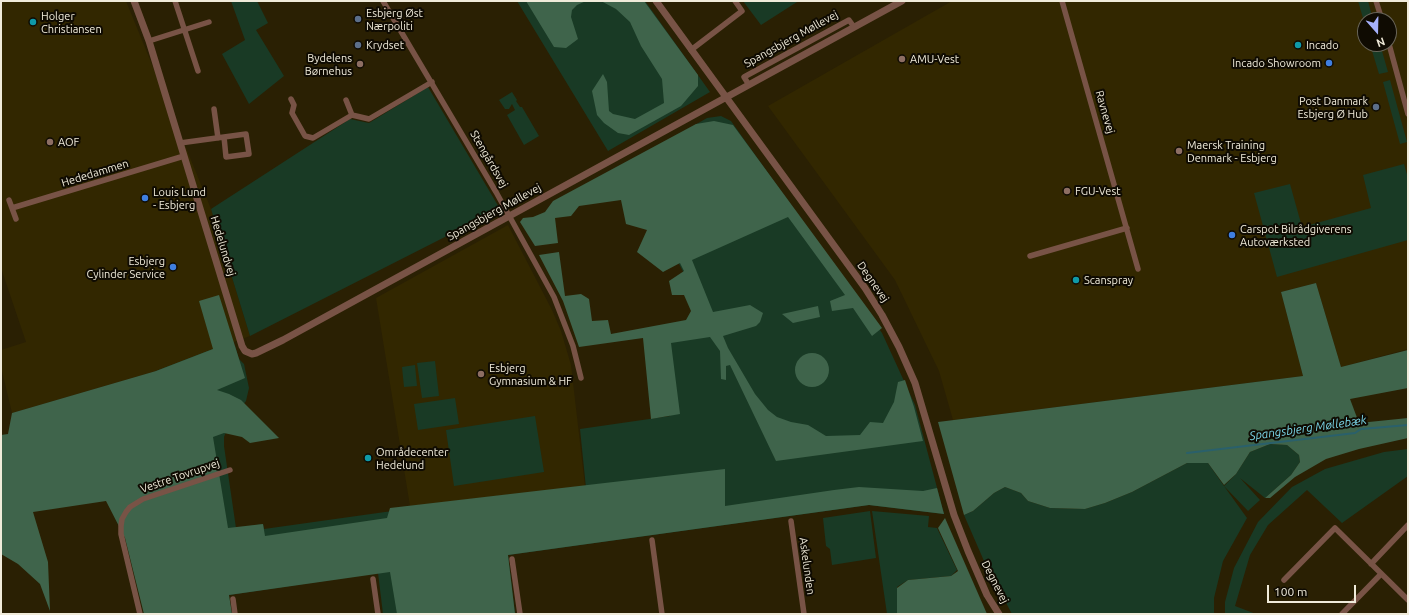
<!DOCTYPE html>
<meta charset="utf-8">
<style>
body{margin:0}
#map{position:relative;width:1409px;height:615px;overflow:hidden;background:#2a2003;font-family:Ubuntu,sans-serif}
canvas{display:block}
.frame{position:absolute;inset:0;border:2px solid #f0ebda;pointer-events:none}
.north{position:absolute;left:1357px;top:12px;width:40px;height:40px;box-sizing:border-box;background:#0f0b02;border:1px solid #696558;border-radius:50%;rotate:160deg;font-size:11px;font-weight:700;line-height:16px;text-align:center;color:#f0ebda}
.north::after{content:'';display:block;margin:auto;width:14px;height:18px;background:#a6b1fc;clip-path:polygon(50% 0,100% 100%,50% 72%,0 100%)}
.scale{position:absolute;left:1267px;top:585px;width:89px;height:18px;box-sizing:border-box;border:2px solid #f0ebda;border-top:0;padding-left:5px;font-size:12px;line-height:14px;white-space:nowrap;color:#f0ebda;-webkit-text-stroke:3px #0f0b02;paint-order:stroke}
</style>
<div id="map">
<canvas width="1409" height="615"></canvas>
<div class="frame"></div>
<div class="north">N</div>
<div class="scale">100 m</div>
</div>
<script>
const context = document.querySelector('canvas').getContext('2d');
context.lineJoin = 'round';
function fillPath(path, color) {
  context.fillStyle = color;
  context.fill(path, 'evenodd');
}
function toPath(rows) {
  const path = new Path2D();
  for (const r of rows) {
    if (r.length === 3) {
      path.moveTo(r[0] + r[2], r[1]);
      path.arc(r[0], r[1], r[2], 0, 2 * Math.PI);
      continue;
    }
    path.moveTo(r[0], r[1]);
    for (let i = 2; i < r.length; i += 2) path.lineTo(r[i], r[i + 1]);
  }
  return path;
}
function trace(path, color, width, dash) {
  context.strokeStyle = color;
  context.lineWidth = width;
  context.lineCap = dash ? 'butt' : 'round';
  context.setLineDash(dash || []);
  context.stroke(path);
}
function label(font, color, halo, rows, align = 'center') {
  context.font = font + ' Ubuntu,sans-serif';
  context.lineWidth = 4;
  context.setLineDash([]);
  context.textBaseline = 'middle';
  context.strokeStyle = halo;
  context.fillStyle = color;
  for (const [text, x, y, turn = 0] of rows) {
    context.save();
    context.translate(x, y);
    context.rotate((+turn || 0) * Math.PI / 180);
    context.textAlign = isNaN(turn) ? turn : align;
    if (halo) context.strokeText(text, 0, 0);
    context.fillText(text, 0, 0);
    context.restore();
  }
}
fillPath(toPath([
 [1,1,126,1,211,209,250,336,156,371,12,413,1,367,1,350,26,342,1,268],
 [952,1,1408,1,1408,349,1341,367,1316,283,1281,292,1303,376,953,420,939,371,895,280,768,106],
 [1365,20,1389,20,1389,44,1365,44],
 [508,225,552,310,561,331,571,365,585,486,410,506,376,298]
]), '#322700');
fillPath(toPath([
 [231,1,257,1,268,23,256,30,284,76,249,104,222,54,245,40],
 [517,1,645,1,710,92,608,151],
 [743,1,796,1,797,2,761,25],
 [1358,1,1368,1,1373,20,1365,20,1365,25],
 [1370,44,1380,44,1388,72,1379,74],
 [1390,80,1407,142,1400,144,1383,82],
 [428,87,500,209,250,336,211,209,350,119,369,123],
 [512,92,517,100,516,101,520,107,522,107,539,136,524,145,507,115,515,110,512,104,509,109,505,109,499,100],
 [721,116,731,121,882,333,915,405,944,514,869,505,508,555,515,614,383,614,378,573,229,595,156,371,213,349,235,346,239,359,244,364,249,388,246,401,229,424,224,437,224,446,236,528,263,524,264,529,385,512,586,488,580,429,670,416,659,337,713,329,627,164,707,118],
 [1404,164,1408,178,1408,240,1277,277,1254,193,1290,184,1302,227,1371,208,1363,175],
 [435,361,439,396,422,398,417,363],
 [415,365,417,386,404,387,402,367],
 [455,398,459,424,418,430,414,404],
 [535,416,544,472,454,486,446,430],
 [1270,444,1287,445,1299,455,1300,462,1291,475,1265,498,1240,478,1260,500,1248,511,1224,486,1247,518,1223,561,1214,598,1214,614,1012,614,984,561,964,515,973,511,994,493,1005,487,1021,493,1028,501,1050,508,1085,509,1105,503,1132,492,1187,463,1208,463,1224,486,1236,474,1250,452],
 [1408,449,1408,476,1342,523,1307,490,1268,525,1250,555,1235,606,1256,614,1225,614,1225,602,1234,568,1258,522,1292,487,1325,469,1384,452],
 [870,511,876,558,832,565,830,549,826,546,823,518],
 [872,511,929,516,928,527,937,528,957,570,951,576,908,580,897,587,897,614,887,614]
]), '#193a25');
fillPath(toPath([
 [526,1,586,1,577,5,572,10,571,17,578,39,566,48,554,47],
 [601,1,644,1,698,75,698,86,681,106,629,135,618,133,604,123,597,115,592,91,603,74,607,82,609,111,613,114,635,119,664,103,662,79,641,46,630,22,616,9],
 [714,121,733,125,882,328,872,336,853,308,832,311,830,301,845,295,788,217,692,260,713,312,750,305,763,313,760,322,756,326,723,336,728,348,755,394,768,410,777,417,791,422,808,425,826,436,860,435,870,422,883,423,894,402,898,382,905,380,914,407,923,441,776,461,730,365,726,366,726,380,721,379,720,351,710,337,671,343,680,414,651,419,643,338,579,347,563,301,539,255,559,252,565,296,581,294,589,299,592,321,608,320,611,334,686,320,691,311,684,295,672,295,669,281,684,271,680,263,663,272,637,252,647,230,626,224,621,200,579,206,571,216,555,218,558,243,535,246,520,222,523,218,533,217,545,212,553,201,696,124],
 [1316,283,1341,367,1408,350,1408,388,1350,399,1359,423,1408,418,1408,438,1359,449,1326,459,1295,477,1270,498,1265,498,1291,475,1300,462,1299,455,1287,445,1270,444,1250,452,1236,474,1224,485,1208,463,1187,463,1132,492,1105,503,1085,509,1050,508,1028,501,1021,493,1005,487,994,493,973,511,964,515,938,422,1303,376,1281,292],
 [219,295,245,378,217,390,229,394,241,400,279,438,250,443,242,437,224,433,213,437,228,528,263,524,265,536,387,518,390,508,725,469,725,506,834,490,859,487,923,491,937,488,944,514,869,505,508,555,515,614,397,614,390,572,229,595,232,614,144,614,125,538,106,501,33,512,48,562,50,611,40,584,18,564,1,554,1,435,8,434,12,413,156,371,213,349,199,301],
 [818,306,820,317,793,323,782,314],
 [812,370,17],
 [945,518,987,614,897,614,897,588,908,580,951,576,958,571,938,528]
]), '#3f644b');
trace(toPath([
 [1187,453,1355,433,1361,429,1408,425]
]), '#2a606b', 2);
trace(toPath([
 [175,1,198,71],
 [383,1,496,192,554,297,573,346,581,378],
 [1062,1,1138,269],
 [1376,1,1382,20],
 [149,41,209,22],
 [1389,44,1408,114],
 [691,50,742,11,735,1],
 [749,85,744,77,849,20,854,27],
 [291,99,294,105,292,113,305,136,313,138,352,115,369,119,432,82],
 [346,100,352,115],
 [214,109,218,138],
 [180,143,246,134,249,154,226,157,224,137],
 [9,200,16,219],
 [12,208,184,156],
 [1030,256,1127,228],
 [791,521,804,614],
 [652,540,662,614],
 [512,559,520,614],
 [1371,564,1408,525],
 [373,579,378,614],
 [1284,580,1335,528,1408,600],
 [233,599,235,614],
 [140,614,121,534,121,526,122,519,126,512,130,507,143,499,230,470],
 [1342,614,1381,574]
]), '#785346', 5.5);
trace(toPath([
 [134,1,149,41,242,346,245,351,252,354,256,353,283,340,902,1],
 [656,1,865,288,882,315,899,347,915,383,954,515,968,551,987,595,999,614]
]), '#785346', 7);
for (const [x, y, r, color] of [
 [358,19,4,"#5c6f8a"],
 [33,22,4,"#0f9aa8"],
 [358,45,4,"#5c6f8a"],
 [1298,45,4,"#0f9aa8"],
 [902,59,4,"#8d6e63"],
 [1329,63,4,"#3f7fe0"],
 [360,64,4,"#8d6e63"],
 [1376,107,4,"#5c6f8a"],
 [50,142,4,"#8d6e63"],
 [1179,151,4,"#8d6e63"],
 [1067,191,4,"#8d6e63"],
 [145,198,4,"#3f7fe0"],
 [1232,235,4,"#3f7fe0"],
 [173,267,4,"#3f7fe0"],
 [1076,280,4,"#0f9aa8"],
 [481,374,4,"#8d6e63"],
 [368,458,4,"#0f9aa8"]
]) {
  const dot = new Path2D();
  dot.arc(x, y, r, 0, 2 * Math.PI);
  context.fillStyle = color;
  context.fill(dot);
  trace(dot, '#0f0b02', 1.5);
}
label('11px', '#f0ebda', '#0f0b02', [
 ["Esbjerg Øst",366,13],
 ["Nærpoliti",366,26],
 ["Holger",41,16],
 ["Christiansen",41,29],
 ["Krydset",366,45],
 ["Incado",1306,45],
 ["Bydelens",352,58,"right"],
 ["Børnehus",352,71,"right"],
 ["AMU-Vest",910,59],
 ["Incado Showroom",1321,63,"right"],
 ["Post Danmark",1368,101,"right"],
 ["Esbjerg Ø Hub",1368,114,"right"],
 ["AOF",58,142],
 ["Maersk Training",1187,145],
 ["Denmark - Esbjerg",1187,158],
 ["FGU-Vest",1075,191],
 ["Louis Lund",153,192],
 ["- Esbjerg",153,205],
 ["Carspot Bilrådgiverens",1240,229],
 ["Autoværksted",1240,242],
 ["Esbjerg",165,261,"right"],
 ["Cylinder Service",165,274,"right"],
 ["Scanspray",1084,280],
 ["Esbjerg",489,368],
 ["Gymnasium & HF",489,381],
 ["Områdecenter",376,452],
 ["Hedelund",376,465]
], 'left');
label('11px', '#f0ebda', '#0f0b02', [
 ["Spangsbjerg Møllevej",791,39,-29],
 ["Ravnevej",1105,112,74],
 ["Stengårdsvej",489,159,60],
 ["Hededammen",95,173,-17],
 ["Spangsbjerg Møllevej",494,212,-29],
 ["Hedelundvej",223,246,73],
 ["Degnevej",873,282,55],
 ["Vestre Tovrupvej",180,476,-19],
 ["Askelunden",807,566,82],
 ["Degnevej",995,582,63]
]);
label('italic 12px', '#7ad4e6', '#0f0b02', [
 ["Spangsbjerg Møllebæk",1308,428,-8]
]);
</script>
